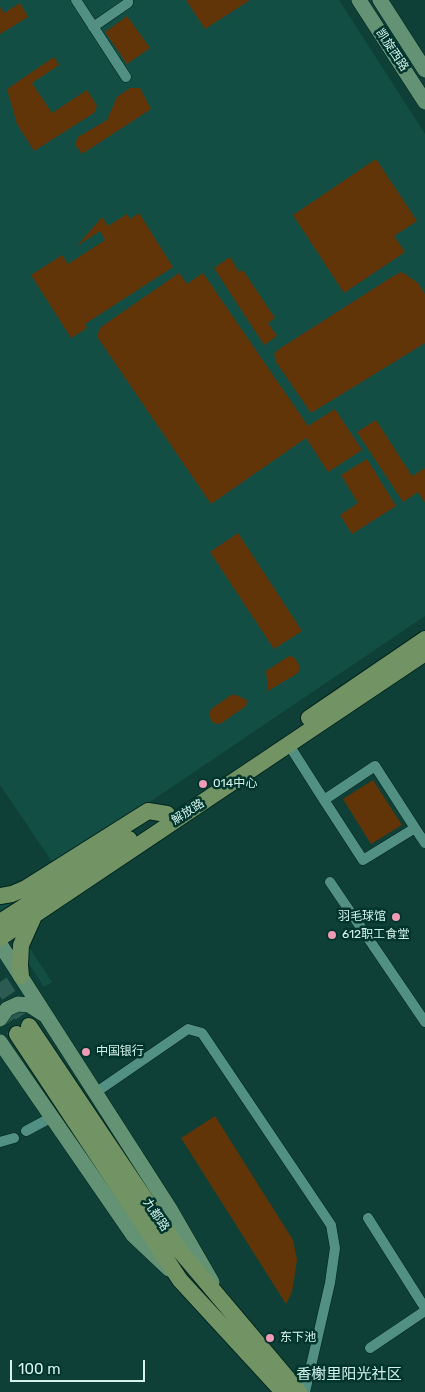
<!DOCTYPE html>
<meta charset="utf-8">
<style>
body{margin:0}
#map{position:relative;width:425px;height:1392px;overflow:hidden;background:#0e4037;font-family:Rubik,sans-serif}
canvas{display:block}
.scale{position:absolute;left:10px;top:1360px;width:135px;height:22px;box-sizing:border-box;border:2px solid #d4f3eb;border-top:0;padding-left:6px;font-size:15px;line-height:18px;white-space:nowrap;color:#d4f3eb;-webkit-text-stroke:4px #00352d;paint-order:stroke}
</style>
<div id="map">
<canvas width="425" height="1392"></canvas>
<div class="scale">100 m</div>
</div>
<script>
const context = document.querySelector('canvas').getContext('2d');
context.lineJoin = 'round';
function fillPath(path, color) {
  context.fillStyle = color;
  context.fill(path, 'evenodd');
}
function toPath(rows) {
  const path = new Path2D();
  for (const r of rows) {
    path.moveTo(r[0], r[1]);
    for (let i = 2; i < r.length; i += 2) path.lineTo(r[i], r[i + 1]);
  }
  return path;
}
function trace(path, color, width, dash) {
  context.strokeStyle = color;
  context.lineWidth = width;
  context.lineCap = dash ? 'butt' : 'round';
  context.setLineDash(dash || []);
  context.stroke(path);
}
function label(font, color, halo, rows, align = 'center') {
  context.font = font + ' Rubik,"Noto Sans SC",sans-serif';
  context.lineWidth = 5;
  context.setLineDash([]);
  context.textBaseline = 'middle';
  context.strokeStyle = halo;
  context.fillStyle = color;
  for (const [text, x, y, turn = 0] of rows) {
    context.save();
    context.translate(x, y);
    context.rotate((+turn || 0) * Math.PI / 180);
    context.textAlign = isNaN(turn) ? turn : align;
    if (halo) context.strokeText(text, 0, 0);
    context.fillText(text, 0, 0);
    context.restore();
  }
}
fillPath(toPath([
 [0,0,339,0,425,134,425,616,55,866,0,785],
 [8,900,19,916,12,921,52,982,44,987,0,919,0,901]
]), '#134e45');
fillPath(toPath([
 [186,0,250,0,205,29],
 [20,3,28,17,0,34,0,7,4,13],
 [127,16,150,48,127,64,105,32],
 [54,57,59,65,32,83,52,113,87,90,97,106,94,113,34,151,17,124,7,89],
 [130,88,140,88,151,109,82,154,75,144,78,137,107,120,117,97],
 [376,159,417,221,394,236,405,252,344,293,293,215],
 [139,213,173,267,85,324,87,328,71,338,31,275,62,255,68,264,105,240,100,231,77,246,102,217,108,226,127,214,130,219],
 [230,257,239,272,243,270,275,318,268,323,277,336,264,345,214,268],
 [402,272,418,283,425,294,425,343,311,413,276,362,274,354,279,349,395,275],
 [179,273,187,284,203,273,308,426,335,409,362,450,328,472,306,438,211,504,98,338,98,333,101,327],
 [376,420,412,476,425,468,425,503,418,492,403,502,357,432],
 [367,459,396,506,352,534,340,515,358,503,341,475],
 [238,533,302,631,274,649,210,552],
 [289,656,295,658,300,667,298,673,268,691,266,671],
 [231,695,236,695,247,700,246,706,220,724,213,723,209,715,211,709],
 [373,780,402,825,371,844,343,799],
 [215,1116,293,1240,297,1260,292,1292,286,1304,181,1138]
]), '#613508');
trace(toPath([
 [0,982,29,1026],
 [0,1009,17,1034]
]), '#2c5b52', 16, [16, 8]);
const street = toPath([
 [76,0,126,77],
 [93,27,128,3,128,0],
 [289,745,324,800,363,860,415,828,375,766,324,800],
 [415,828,425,843],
 [330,882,425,1022],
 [95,1093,188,1029,202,1033,331,1225,335,1248,330,1283,305,1392],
 [26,1131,52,1117],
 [0,1142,14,1138],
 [368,1218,425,1308],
 [370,1348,425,1311]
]);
const secondary = toPath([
 [359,0,425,102],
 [380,0,425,70],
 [0,944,170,1209,212,1282],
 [0,1019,7,1009,18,1004,29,1005,43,1014],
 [0,1042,133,1235,169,1269]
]);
const primary = toPath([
 [309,718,425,639],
 [0,896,12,894,26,888,148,811,167,814],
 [0,922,129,839],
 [0,938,425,653],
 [21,976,20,965,21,945,34,916],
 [29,1026,180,1251,299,1392],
 [17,1034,180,1280,283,1392]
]);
trace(street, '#02241e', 11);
trace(secondary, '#02241e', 16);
trace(primary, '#02241e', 18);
trace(street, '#539084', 10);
trace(secondary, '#639274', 15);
trace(primary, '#729465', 16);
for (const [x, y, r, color] of [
 [203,784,5,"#f09ab5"],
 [396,917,5,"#f09ab5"],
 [332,935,5,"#f09ab5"],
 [86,1052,5,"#f09ab5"],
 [270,1338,5,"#f09ab5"]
]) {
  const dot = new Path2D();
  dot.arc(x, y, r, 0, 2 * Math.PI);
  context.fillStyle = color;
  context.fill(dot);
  trace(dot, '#00352d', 2);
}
label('12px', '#d4f3eb', '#00352d', [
 ["凯旋西路",392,50,56],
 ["解放路",188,812,-33],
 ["九都路",156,1215,56]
]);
label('12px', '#d4f3eb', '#00352d', [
 ["014中心",213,784],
 ["羽毛球馆",386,917,"right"],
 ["612职工食堂",342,935],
 ["中国银行",96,1052],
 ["东下池",280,1338]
], 'left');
label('15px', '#d4f3eb', '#00352d', [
 ["香榭里阳光社区",349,1375]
]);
</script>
